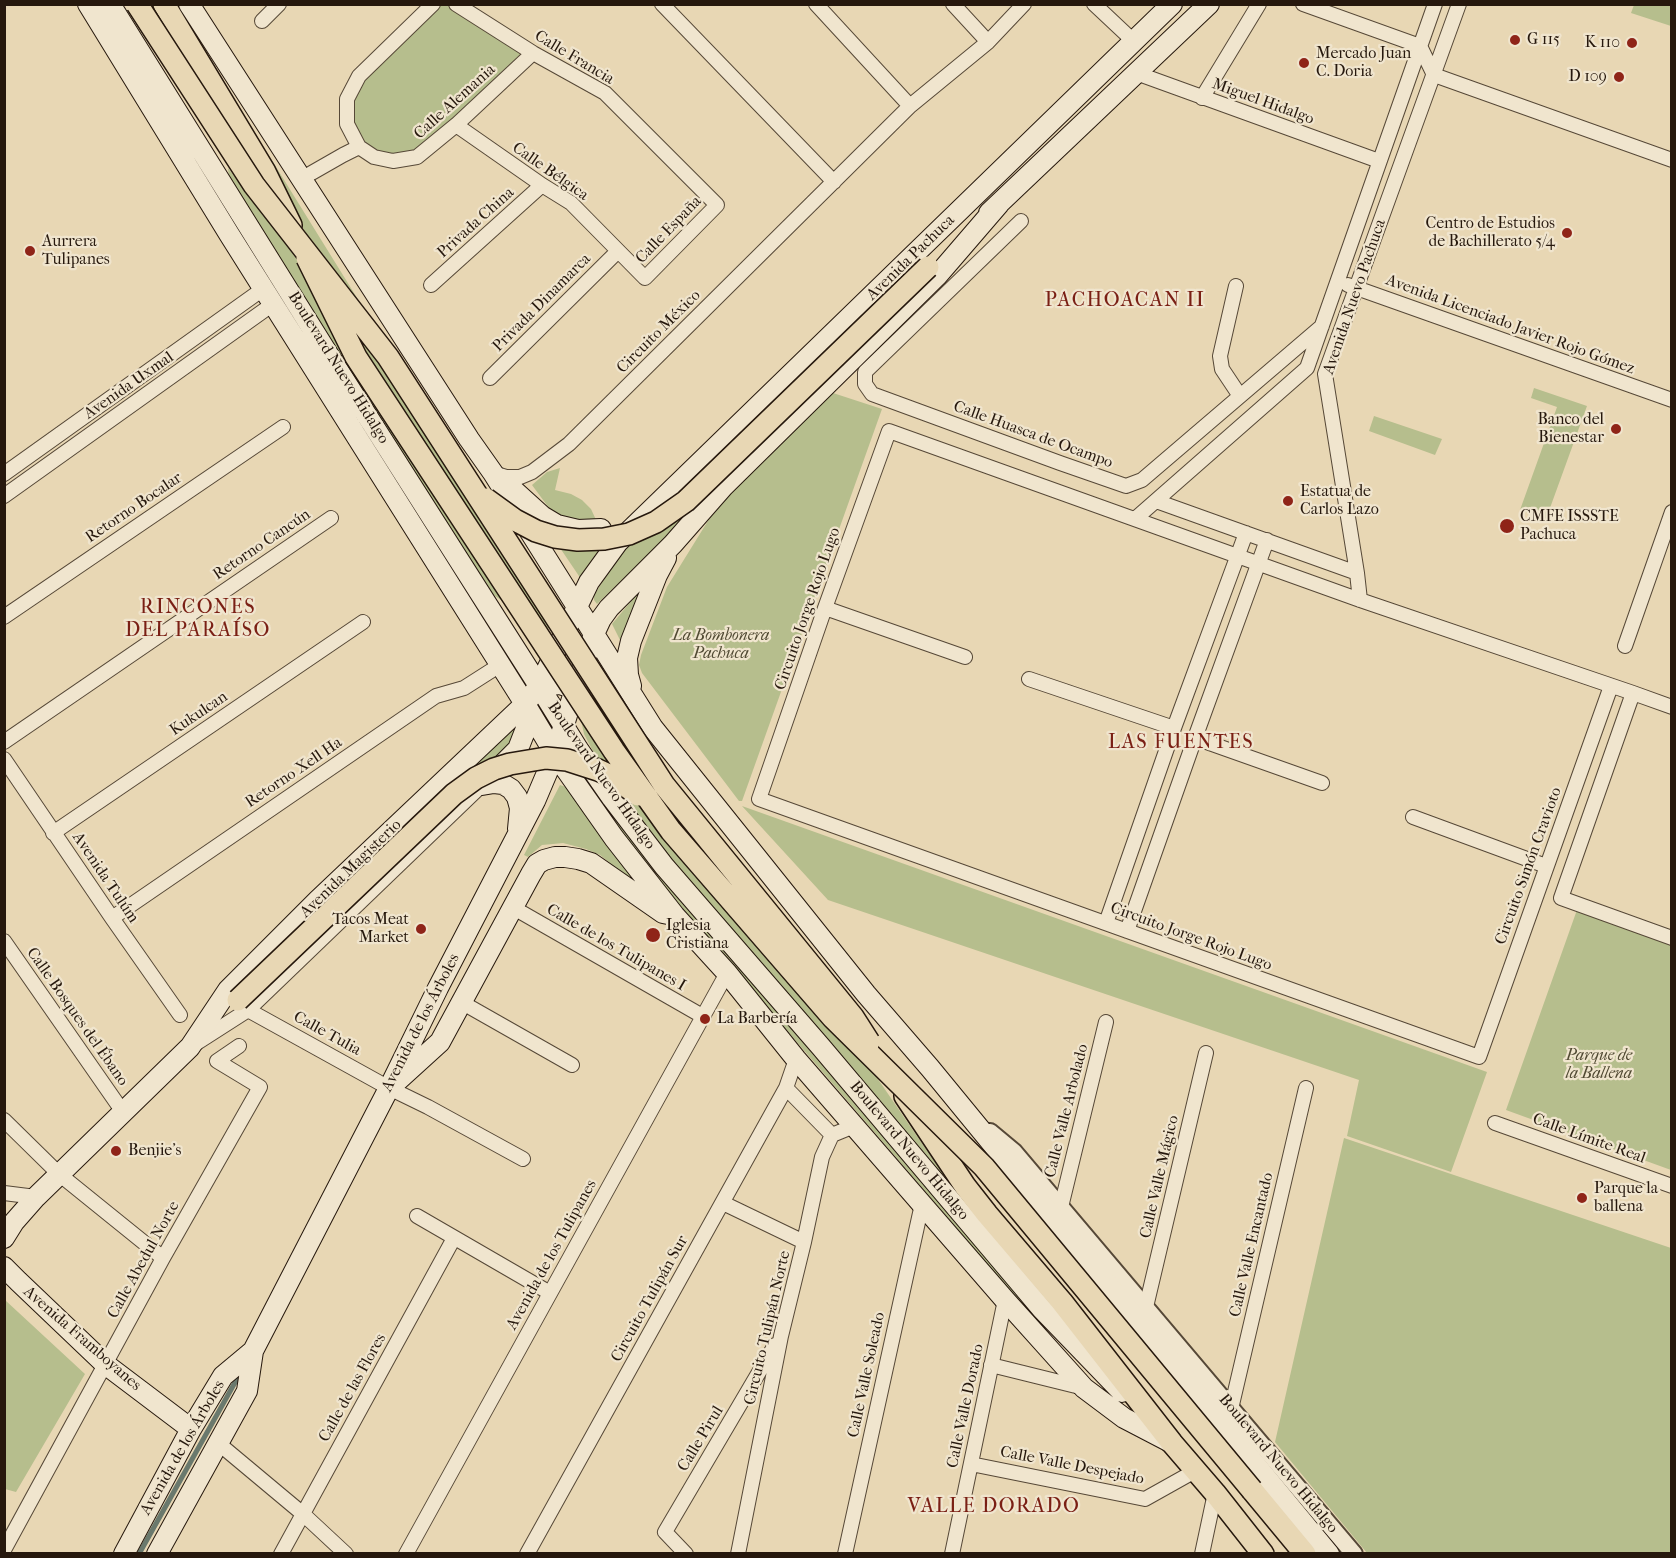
<!DOCTYPE html>
<meta charset="utf-8">
<style>
body{margin:0}
#map{position:relative;width:1676px;height:1558px;overflow:hidden;background:#e8d7b4;font-family:"IM FELL French Canon",serif}
canvas{display:block}
.frame{position:absolute;inset:0;border:6px solid #26180d;pointer-events:none}
</style>
<div id="map">
<canvas width="1676" height="1558"></canvas>
<div class="frame"></div>
</div>
<script>
const context = document.querySelector('canvas').getContext('2d');
context.lineJoin = 'round';
function fillPath(path, color) {
  context.fillStyle = color;
  context.fill(path, 'evenodd');
}
function toPath(rows) {
  const path = new Path2D();
  for (const r of rows) {
    path.moveTo(r[0], r[1]);
    for (let i = 2; i < r.length; i += 2) path.lineTo(r[i], r[i + 1]);
  }
  return path;
}
function trace(path, color, width, dash) {
  context.strokeStyle = color;
  context.lineWidth = width;
  context.lineCap = dash ? 'butt' : 'round';
  context.setLineDash(dash || []);
  context.stroke(path);
}
function label(font, color, halo, rows, align = 'center') {
  context.font = font + ' "IM FELL French Canon",serif';
  context.lineWidth = 4.5;
  context.setLineDash([]);
  context.textBaseline = 'middle';
  context.strokeStyle = halo;
  context.fillStyle = color;
  for (const [text, x, y, turn = 0] of rows) {
    context.save();
    context.translate(x, y);
    context.rotate((+turn || 0) * Math.PI / 180);
    context.textAlign = isNaN(turn) ? turn : align;
    if (halo) context.strokeText(text, 0, 0);
    context.fillText(text, 0, 0);
    context.restore();
  }
}
fillPath(toPath([
 [433,5,456,5,533,53,417,157,374,157,347,124,359,76],
 [1634,5,1671,5,1671,26,1631,13],
 [268,154,359,301,296,220,266,156],
 [228,168,263,215,302,262,344,353,380,332,557,630,546,628,517,611,495,596,487,587,229,178],
 [1534,388,1587,406,1546,519,1520,510,1557,407,1531,398],
 [830,392,882,409,742,801,739,801,642,673,639,665,641,655,667,587,724,495],
 [1374,416,1442,439,1435,455,1369,431],
 [560,468,555,490,571,494,582,500,591,509,597,522,562,518,549,508,532,485,547,472],
 [687,493,699,505,597,604,594,600,594,595,624,549],
 [611,537,596,554,588,565,581,579,556,542],
 [642,588,622,644,612,624],
 [596,711,635,727,643,733,679,789,956,1193,672,862,627,803,596,757,584,734,581,720],
 [520,721,505,755,418,813],
 [578,765,813,1051,1037,1316,1035,1319,654,876,581,778],
 [560,785,566,787,648,894,600,855,586,849,563,843,553,844,542,845,528,857,524,855],
 [742,806,1487,1072,1451,1172,1347,1136,1359,1080,828,900],
 [1578,907,1671,940,1671,1170,1506,1110],
 [1344,1138,1671,1248,1671,1553,1367,1553,1275,1442],
 [5,1300,85,1374,16,1492,5,1489]
]), '#b6be8d');
trace(toPath([
 [139,1554,242,1370]
]), '#6a796d', 5);
const minor = toPath([
 [433,4,359,76,347,99,347,124,359,147,374,157,393,161,417,157,456,125,533,53],
 [456,4,533,53,605,93,717,205,645,278,571,203,542,185,456,125],
 [662,4,834,182],
 [816,4,910,106],
 [953,4,988,42],
 [1094,4,1127,35],
 [1303,4,1420,46],
 [262,21,279,4],
 [1420,46,1434,75,1672,160],
 [1136,73,1379,161],
 [1202,98,1259,4],
 [301,179,343,155,359,147],
 [1021,221,865,372,865,384,872,394,1060,463,1126,486,1142,480,1322,326],
 [431,285,542,185],
 [1348,285,1672,400],
 [1236,286,1220,356,1222,369,1240,396],
 [490,378,618,251],
 [493,473,506,477,520,477,532,472,569,444,910,106,988,42,1024,4],
 [4,474,263,289],
 [4,496,273,304],
 [1156,501,1357,573],
 [1135,519,1307,368,1435,4],
 [1360,600,1357,573,1325,374,1459,4],
 [825,608,965,657],
 [4,617,283,427],
 [1625,646,1672,512],
 [1029,679,1174,728],
 [1611,686,1479,1057,759,799,825,608,889,431,1360,600,1633,693,1672,707],
 [1633,693,1561,898,1672,938],
 [1195,738,1322,783],
 [4,742,331,518],
 [4,759,112,918,180,1015],
 [1413,817,1546,866],
 [53,833,363,622],
 [512,907,704,1017],
 [112,918,436,696,464,688,500,665],
 [1106,923,1174,728,1246,533],
 [1127,931,1195,738,1267,540],
 [4,941,123,1112],
 [461,1002,572,1065],
 [248,1010,389,1088,428,1107,523,1159],
 [195,1044,248,1010,482,785],
 [786,1088,832,1135],
 [4,1120,59,1174,163,1258],
 [1495,1123,1672,1186],
 [4,1193,36,1197],
 [723,1203,804,1242],
 [1061,1207,1106,1022],
 [417,1216,550,1293],
 [1146,1307,1206,1053],
 [991,1365,1084,1388],
 [1231,1409,1306,1088],
 [218,1443,303,1514,346,1554],
 [971,1464,1145,1499,1195,1471],
 [4,1550,163,1258,260,1087,217,1061,239,1046],
 [281,1554,454,1238],
 [406,1554,727,973],
 [527,1554,786,1088,796,1059],
 [686,1554,665,1532,775,1345],
 [738,1554,781,1336,804,1242,822,1157,832,1135,854,1126],
 [845,1554,922,1204],
 [952,1554,1005,1300],
 [1202,1554,1215,1493]
]);
const tertiary = toPath([
 [990,1132,1014,1152,1354,1554]
]);
const secondary = toPath([
 [88,4,229,234,525,704,555,754,614,838,675,916,727,973,796,1059,1005,1300,1084,1388,1124,1418,1172,1443],
 [110,4,338,370,539,686,578,749,612,798,664,866,821,1047,1042,1309,1122,1392],
 [189,4,469,439,493,473,653,728,866,994,930,1068,1329,1554],
 [989,213,1209,4],
 [510,487,542,516,557,525,578,530,601,529],
 [539,686,560,684,575,689,618,711],
 [631,686,628,675,627,658,631,641,657,575,666,558],
 [496,771,518,749,527,726,526,706],
 [482,785,494,783,503,784,511,789,517,797,520,808,518,829],
 [396,1082,440,1042,531,874,537,864,544,860,555,857,565,857,578,859,591,863,663,913,668,914],
 [4,1238,14,1222,36,1197,190,1047,228,990,317,901,525,704,539,686,589,582,618,542,1172,4],
 [4,1267,18,1281,105,1364,191,1429],
 [124,1554,191,1429,223,1376,253,1351],
 [157,1554,247,1391,253,1351,389,1088,438,988,535,801,555,754,575,689,594,634,601,619,609,608,673,544,723,487,937,276,999,204]
]);
const primary = toPath([
 [164,4,265,172,291,225],
 [905,1096,965,1186,987,1214,1062,1302,1172,1443,1215,1493,1263,1554],
 [1252,1490,1305,1554]
]);
trace(minor, '#564837', 16);
trace(tertiary, '#564837', 20);
trace(secondary, '#26180d', 22);
trace(primary, '#26180d', 24);
trace(minor, '#f0e5ce', 14);
trace(tertiary, '#f0e5ce', 16);
trace(secondary, '#f0e5ce', 20);
trace(primary, '#e8d7b4', 21);
const primaryBridge = toPath([
 [137,4,254,185,388,357,664,785,853,1017,869,1042],
 [307,258,356,357,614,751,671,831,833,1018,984,1167,1252,1490],
 [486,499,515,520,536,531,555,537,578,540,604,539,629,534,656,522,686,501,928,267],
 [238,1000,454,794,476,778,494,769,510,764,546,758,567,760,598,770,615,778,638,795]
]);
trace(primaryBridge, '#26180d', 24, []);
trace(primaryBridge, '#e8d7b4', 21);
for (const [x, y, r, color] of [
 [1515,40,6,"#8f2418"],
 [1632,43,6,"#8f2418"],
 [1304,63,6,"#8f2418"],
 [1619,77,6,"#8f2418"],
 [1567,233,6,"#8f2418"],
 [30,251,6,"#8f2418"],
 [1616,429,6,"#8f2418"],
 [1288,501,6,"#8f2418"],
 [1507,526,8,"#8f2418"],
 [421,929,6,"#8f2418"],
 [653,935,8,"#8f2418"],
 [705,1019,6,"#8f2418"],
 [116,1151,6,"#8f2418"],
 [1582,1198,6,"#8f2418"]
]) {
  const dot = new Path2D();
  dot.arc(x, y, r, 0, 2 * Math.PI);
  context.fillStyle = color;
  context.fill(dot);
  trace(dot, '#f0e5ce', 2);
}
label('16px', '#26180d', '#f0e5ce', [
 ["G 115",1527,40],
 ["K 110",1620,43,"right"],
 ["Mercado Juan",1316,54],
 ["C. Doria",1316,72],
 ["D 109",1607,77,"right"],
 ["Centro de Estudios",1555,224,"right"],
 ["de Bachillerato 5/4",1555,242,"right"],
 ["Aurrera",42,242],
 ["Tulipanes",42,260],
 ["Banco del",1604,420,"right"],
 ["Bienestar",1604,438,"right"],
 ["Estatua de",1300,492],
 ["Carlos Lazo",1300,510],
 ["CMFE ISSSTE",1520,517],
 ["Pachuca",1520,535],
 ["Tacos Meat",409,920,"right"],
 ["Market",409,938,"right"],
 ["Iglesia",666,926],
 ["Cristiana",666,944],
 ["La Barbería",717,1019],
 ["Benjie's",128,1151],
 ["Parque la",1594,1189],
 ["ballena",1594,1207]
], 'left');
label('16px', '#26180d', '#f0e5ce', [
 ["Calle Francia",574,58,31],
 ["Calle Alemania",455,102,-42],
 ["Miguel Hidalgo",1263,102,20],
 ["Calle Bélgica",550,172,35],
 ["Privada China",476,223,-42],
 ["Calle España",669,230,-46],
 ["Avenida Pachuca",911,258,-44],
 ["Avenida Nuevo Pachuca",1355,297,-71],
 ["Privada Dinamarca",542,303,-45],
 ["Avenida Licenciado Javier Rojo Gómez",1510,325,20],
 ["Circuito México",659,332,-45],
 ["Boulevard Nuevo Hidalgo",338,368,58],
 ["Avenida Uxmal",129,386,-35],
 ["Calle Huasca de Ocampo",1033,435,20],
 ["Retorno Bocalar",134,508,-34],
 ["Retorno Cancún",262,545,-34],
 ["Circuito Jorge Rojo Lugo",808,609,-71],
 ["Kukulcan",199,714,-34],
 ["Retorno Xell Ha",294,773,-34],
 ["Boulevard Nuevo Hidalgo",601,776,55],
 ["Circuito Simón Cravioto",1529,866,-70],
 ["Avenida Magisterio",351,869,-44],
 ["Avenida Tulúm",105,878,56],
 ["Circuito Jorge Rojo Lugo",1191,937,20],
 ["Calle de los Tulipanes I",616,948,30],
 ["Calle Bosques del Ébano",77,1017,55],
 ["Avenida de los Árboles",421,1023,-63],
 ["Calle Tulia",327,1034,29],
 ["Calle Valle Arbolado",1067,1111,-76],
 ["Calle Límite Real",1589,1139,20],
 ["Boulevard Nuevo Hidalgo",909,1151,50],
 ["Calle Valle Mágico",1160,1177,-77],
 ["Calle Valle Encantado",1252,1245,-77],
 ["Avenida de los Tulipanes",552,1255,-61],
 ["Calle Abedul Norte",144,1260,-61],
 ["Circuito Tulipán Sur",650,1299,-61],
 ["Circuito Tulipán Norte",768,1328,-77],
 ["Avenida Framboyanes",82,1339,41],
 ["Calle Valle Soleado",867,1375,-78],
 ["Calle de las Flores",353,1388,-61],
 ["Calle Valle Dorado",966,1406,-78],
 ["Calle Pirul",701,1439,-59],
 ["Avenida de los Árboles",183,1448,-60],
 ["Boulevard Nuevo Hidalgo",1278,1464,50],
 ["Calle Valle Despejado",1072,1466,11]
]);
label('italic 16px', '#514a33', '#f0e5ce', [
 ["La Bombonera",721,636],
 ["Pachuca",721,654],
 ["Parque de",1599,1056],
 ["la Ballena",1599,1074]
]);
context.letterSpacing = '1.5px';
label('20px', '#7a1f14', '#f0e5ce', [
 ["PACHOACAN II",1125,301],
 ["RINCONES",198,608],
 ["DEL PARAÍSO",198,631],
 ["LAS FUENTES",1181,743],
 ["VALLE DORADO",994,1507]
]);
context.letterSpacing = '0px';
</script>
